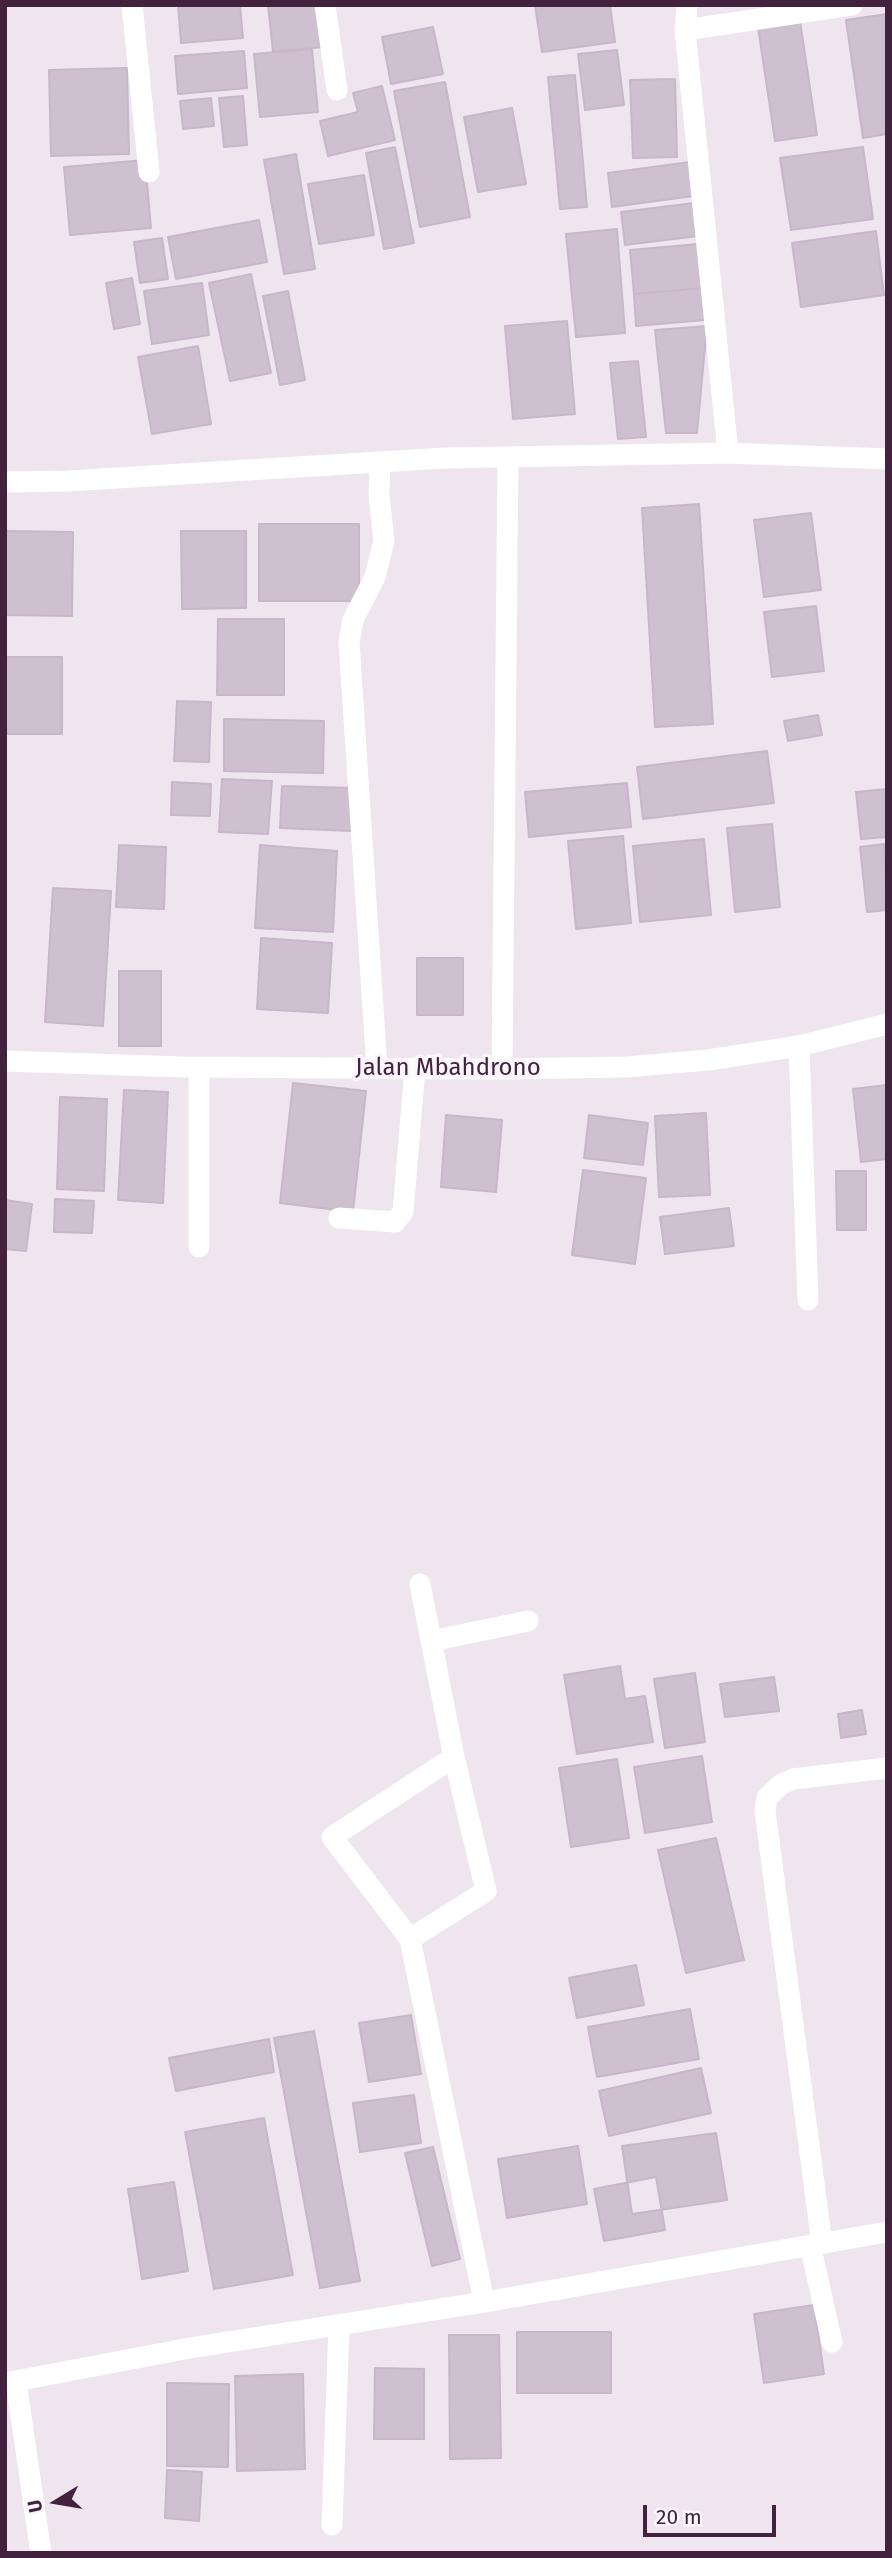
<!DOCTYPE html>
<style>
body{margin:0}
#map{position:relative;width:892px;height:2558px;overflow:hidden;background:#eee5ef;font-family:"Fira Sans",sans-serif}
canvas{display:block}
.frame{position:absolute;inset:0;border:7px solid #432240;pointer-events:none}
.north{position:absolute;left:21px;top:2467px;width:70px;height:70px;-webkit-text-stroke:5px #faf6fb;paint-order:stroke;rotate:259deg;font-size:19px;font-weight:700;line-height:28px;text-align:center;color:#432240}
.north::after{content:'';display:block;margin:auto;width:24px;height:32px;background:#432240;clip-path:polygon(50% 0,100% 100%,50% 72%,0 100%)}
.scale{position:absolute;left:643px;top:2505px;width:133px;height:32px;box-sizing:border-box;border:4px solid #432240;border-top:0;padding-left:9px;font-size:21px;line-height:24px;white-space:nowrap;color:#432240;-webkit-text-stroke:5px #faf6fb;paint-order:stroke}
</style>
<div id="map">
<canvas width="892" height="2558"></canvas>
<div class="frame"></div>
<div class="north">U</div>
<div class="scale">20 m</div>
</div>
<script>
const context = document.querySelector('canvas').getContext('2d');
context.lineJoin = 'round';
function fillPath(path, color) {
  context.fillStyle = color;
  context.fill(path, 'evenodd');
}
function toPath(rows) {
  const path = new Path2D();
  for (const r of rows) {
    path.moveTo(r[0], r[1]);
    for (let i = 2; i < r.length; i += 2) path.lineTo(r[i], r[i + 1]);
  }
  return path;
}
function trace(path, color, width, dash) {
  context.strokeStyle = color;
  context.lineWidth = width;
  context.lineCap = dash ? 'butt' : 'round';
  context.setLineDash(dash || []);
  context.stroke(path);
}
function label(font, color, halo, rows, align = 'center') {
  context.font = font + ' "Fira Sans",sans-serif';
  context.lineWidth = 7;
  context.setLineDash([]);
  context.textBaseline = 'middle';
  context.strokeStyle = halo;
  context.fillStyle = color;
  for (const [text, x, y, turn = 0] of rows) {
    context.save();
    context.translate(x, y);
    context.rotate((+turn || 0) * Math.PI / 180);
    context.textAlign = isNaN(turn) ? turn : align;
    if (halo) context.strokeText(text, 0, 0);
    context.fillText(text, 0, 0);
    context.restore();
  }
}
const building = toPath([
 [178,5,240,5,243,38,181,43,178,5],
 [268,5,318,5,323,47,273,52,268,5],
 [535,5,610,5,615,42,542,52,535,5],
 [887,14,887,134,863,138,846,20,887,14],
 [800,21,817,135,775,141,758,27,800,21],
 [433,27,443,74,391,84,382,37,433,27],
 [312,49,318,112,260,117,254,54,312,49],
 [617,50,624,105,585,110,578,54,617,50],
 [244,51,247,88,178,94,175,56,244,51],
 [127,68,129,154,51,156,49,70,127,68],
 [575,75,587,207,560,209,548,77,575,75],
 [675,79,677,157,633,158,630,80,675,79],
 [445,82,470,217,420,227,394,91,445,82],
 [382,86,395,140,328,156,320,121,358,112,353,93,382,86],
 [243,96,247,145,224,147,219,98,243,96],
 [211,98,214,126,183,129,180,101,211,98],
 [512,108,526,184,478,192,464,117,512,108],
 [395,147,414,243,384,249,366,153,395,147],
 [863,147,873,219,791,230,780,158,863,147],
 [296,154,315,269,284,274,264,160,296,154],
 [145,160,151,228,70,235,64,167,145,160],
 [690,162,694,196,612,207,608,173,690,162],
 [364,175,374,235,319,244,308,184,364,175],
 [694,203,698,236,625,245,621,212,694,203],
 [259,220,267,262,176,279,168,237,259,220],
 [617,229,625,333,576,337,566,234,617,229],
 [876,231,884,295,801,307,792,243,876,231],
 [162,238,168,279,140,283,134,242,162,238],
 [698,244,702,288,634,294,630,250,698,244],
 [251,274,271,373,230,381,209,283,251,274],
 [132,278,140,324,114,329,106,283,132,278],
 [202,283,209,335,152,344,144,291,202,283],
 [702,288,705,320,636,326,634,294,702,288],
 [288,291,305,380,280,385,263,296,288,291],
 [567,321,575,414,513,419,505,326,567,321],
 [707,326,697,433,666,433,655,330,707,326],
 [198,346,211,424,152,434,138,357,198,346],
 [638,361,646,437,618,439,610,363,638,361],
 [699,504,713,724,655,727,642,508,699,504],
 [811,513,821,590,764,597,754,520,811,513],
 [259,524,359,524,359,601,259,601,259,524],
 [5,531,73,532,72,616,5,615,5,531],
 [181,531,246,531,246,608,182,609,181,531],
 [816,606,824,671,772,677,764,612,816,606],
 [218,619,284,619,284,695,217,695,218,619],
 [5,657,62,657,62,734,5,734,5,657],
 [177,701,211,702,209,762,174,761,177,701],
 [818,715,822,735,788,741,784,721,818,715],
 [224,719,324,721,323,773,224,771,224,719],
 [767,751,774,803,643,819,637,767,767,751],
 [222,779,272,781,268,834,219,832,222,779],
 [172,782,211,784,210,816,171,815,172,782],
 [627,783,631,827,529,837,525,792,627,783],
 [282,786,353,788,351,831,280,828,282,786],
 [887,789,887,837,861,839,856,792,887,789],
 [772,824,780,907,735,912,727,828,772,824],
 [623,836,631,923,576,929,568,841,623,836],
 [704,839,711,915,640,922,633,846,704,839],
 [884,844,887,910,867,912,860,847,884,844],
 [119,845,166,847,164,909,116,907,119,845],
 [260,845,337,851,333,932,255,928,260,845],
 [53,888,111,891,103,1026,45,1022,53,888],
 [261,938,332,943,328,1013,257,1009,261,938],
 [417,958,463,958,463,1015,417,1015,417,958],
 [119,971,161,971,161,1046,119,1046,119,971],
 [293,1083,366,1091,353,1212,280,1203,293,1083],
 [887,1085,887,1159,861,1162,853,1089,887,1085],
 [124,1090,168,1092,163,1203,118,1200,124,1090],
 [60,1097,107,1099,104,1191,57,1189,60,1097],
 [706,1113,710,1195,659,1197,655,1116,706,1113],
 [446,1115,502,1120,496,1192,441,1187,446,1115],
 [589,1115,648,1123,643,1165,584,1158,589,1115],
 [583,1170,646,1178,635,1264,572,1255,583,1170],
 [836,1171,866,1171,866,1230,837,1230,836,1171],
 [55,1199,94,1201,92,1233,54,1232,55,1199],
 [5,1200,32,1204,26,1251,5,1249,5,1200],
 [729,1208,734,1246,665,1254,660,1217,729,1208],
 [620,1666,625,1699,645,1696,653,1742,577,1754,564,1675,620,1666],
 [695,1673,705,1742,665,1748,654,1679,695,1673],
 [774,1677,779,1711,725,1717,720,1684,774,1677],
 [862,1710,866,1734,841,1738,838,1714,862,1710],
 [702,1756,712,1822,645,1833,634,1767,702,1756],
 [617,1759,629,1838,571,1847,559,1768,617,1759],
 [716,1838,744,1960,686,1973,658,1850,716,1838],
 [636,1965,644,2005,577,2018,569,1978,636,1965],
 [690,2009,699,2059,597,2077,588,2027,690,2009],
 [411,2015,421,2074,369,2082,359,2023,411,2015],
 [314,2031,360,2281,320,2288,274,2038,314,2031],
 [269,2039,274,2072,176,2091,169,2058,269,2039],
 [701,2068,711,2113,609,2136,599,2091,701,2068],
 [414,2095,421,2143,360,2152,353,2103,414,2095],
 [264,2118,293,2275,214,2289,185,2132,264,2118],
 [716,2133,727,2200,632,2214,622,2146,716,2133],
 [578,2146,587,2204,507,2218,498,2159,578,2146],
 [433,2147,460,2259,432,2266,405,2153,433,2147],
 [656,2177,665,2230,604,2241,594,2189,656,2177],
 [174,2182,188,2271,142,2279,128,2189,174,2182],
 [814,2305,824,2374,764,2383,754,2314,814,2305],
 [517,2332,611,2332,611,2393,517,2393,517,2332],
 [449,2335,499,2335,501,2458,450,2459,449,2335],
 [375,2368,424,2369,424,2439,374,2439,375,2368],
 [303,2374,305,2469,237,2471,235,2376,303,2374],
 [167,2383,229,2384,228,2467,167,2466,167,2383],
 [167,2470,202,2472,199,2521,165,2518,167,2470]
]);
fillPath(building, '#cfc0d0');
trace(building, '#c8b6c9', 2);
trace(toPath([
 [810,2245,832,2342]
]), '#fff', 21);
trace(toPath([
 [132,5,149,172],
 [325,5,337,90],
 [687,5,685,30,728,453,887,459],
 [685,30,852,5],
 [5,482,68,481,445,458,728,453],
 [799,1046,808,1300],
 [5,1061,183,1067,502,1069,626,1067,708,1060,799,1046,887,1024],
 [199,1067,199,1247],
 [377,1069,349,642,353,620,375,577,384,541,379,495,380,462],
 [502,1069,508,457],
 [339,1218,395,1222,403,1212,415,1068],
 [431,1641,528,1621],
 [454,1757,332,1837,410,1939,484,2302],
 [410,1939,486,1891,454,1757,420,1584],
 [822,2244,765,1811,767,1798,780,1785,793,1779,887,1768],
 [16,2382,41,2553],
 [5,2383,195,2347,484,2302,887,2232],
 [332,2525,339,2325]
]), '#fff', 21);
label('24px', '#432240', '#faf6fb', [
 ["Jalan Mbahdrono",448,1068]
]);
</script>
